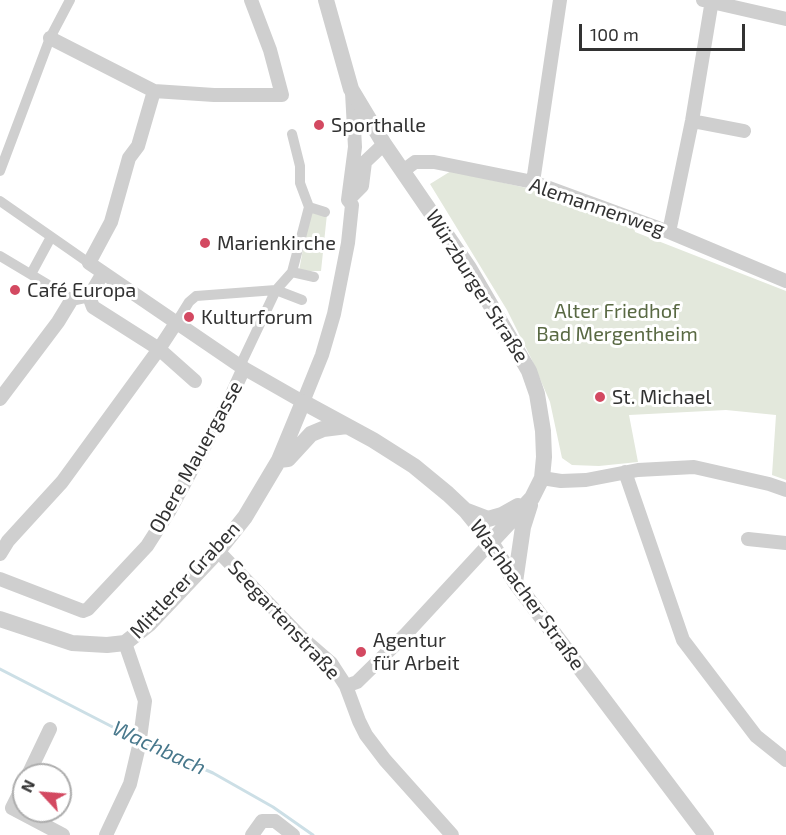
<!DOCTYPE html>
<html>
<head>
<meta charset="utf-8">
<style>
	body { margin:0 }
	#map { position:relative; width:786px; height:835px; overflow:hidden; background:#fff; font-family:"Exo 2",sans-serif }
	canvas { display:block }
	.north { position:absolute; left:12px; top:763px; width:60px; height:60px; box-sizing:border-box; background:#fff; border:2px solid #adadad; border-radius:50%; rotate:296deg; font-size:16px; font-weight:700; line-height:24px; text-align:center; color:#323232 }
	.north::after { content:''; display:block; margin:auto; width:21px; height:27px; background:#d34961; clip-path:polygon(50% 0,100% 100%,50% 72%,0 100%) }
	.scale { position:absolute; left:579px; top:24px; width:166px; height:27px; box-sizing:border-box; border:3px solid #323232; border-top:0; padding-left:8px; font-size:18px; line-height:21px; white-space:nowrap; color:#323232; -webkit-text-stroke:4px #fff; paint-order:stroke }
</style>
</head>
<body>
<div id="map">
<canvas width="786" height="835"></canvas>
<div class="north">N</div>
<div class="scale">100 m</div>
</div>
<script>
const context = document.querySelector('canvas').getContext('2d');
context.lineJoin = 'round';
function paint(path, color) { context.fillStyle = color; context.fill(path, 'evenodd'); }
const toPath = rows => new Path2D(rows.map(r => 'M' + r).join(''));
function stroke(path, color, width, dash) { context.strokeStyle = color; context.lineWidth = width; context.lineCap = dash ? 'butt' : 'round'; context.setLineDash(dash || []); context.stroke(path); }
function write(font, color, halo, rows, align = 'center') {
  context.font = font + ' "Exo 2",sans-serif'; context.lineWidth = 6; context.setLineDash([]); context.textBaseline = 'middle'; context.strokeStyle = halo; context.fillStyle = color; for (const [text, x, y, turn = 0] of rows) {
    context.save(); context.translate(x, y); context.rotate((+turn || 0) * Math.PI / 180); context.textAlign = isNaN(turn) ? turn : align; if (halo) context.strokeText(text, 0, 0); context.fillText(text, 0, 0); context.restore();
  }
}
paint(toPath([
	[451,171,549,193,634,226,635,232,786,291,786,480,772,475,776,415,726,410,629,415,638,462,599,466,572,465,562,458,550,402,531,358,507,310,430,184],
	[310,211,327,214,321,271,299,271]
]), '#e3e8dc');
stroke(toPath([
	[0,669,136,739],
	[144,743,213,773,273,807,313,835]
]), '#ccdfe6', 3);
stroke(toPath([
	[0,171,50,38,70,0],
	[0,201,89,263],
	[309,207,325,212],
	[0,256,72,299],
	[292,272,314,277],
	[31,274,51,237],
	[176,323,189,302,196,296,276,290,302,300],
	[240,366,276,290,292,272,309,207,300,183,300,166,292,134]
]), '#cfcfcf', 10);
stroke(toPath([
	[703,0,786,19],
	[50,38,154,91,214,95,282,95,270,50,251,0],
	[154,91,138,146,129,158,111,222,89,263,240,366,303,402,322,355,334,314,348,243,352,205,348,200,362,186,365,162,384,144],
	[692,121,744,131],
	[403,171,415,162,434,162,533,182,669,232,786,281],
	[533,182,560,0],
	[348,200,355,147,352,92],
	[669,232,692,121,712,0],
	[103,273,90,295,90,299,93,307,159,349,176,323],
	[0,399,58,322,72,299,90,295],
	[625,472,683,640,756,736,786,760],
	[542,478,561,481,586,480,638,470,694,467,769,484,786,490],
	[748,539,786,543],
	[218,551,301,637,331,663,346,686,359,721,366,735,385,760,452,835],
	[0,554,8,541,62,482,159,349,195,381],
	[0,579,83,611,88,609,147,546,170,510,228,403,244,368],
	[346,686,357,682,406,634,491,542],
	[28,775,50,729],
	[24,784,12,808,63,835],
	[106,835,130,784,139,746,145,701,125,643],
	[252,835,262,821,275,821,293,835]
]), '#cfcfcf', 14);
stroke(toPath([
	[326,0,351,89,384,144,469,268,529,371,537,394,543,431,544,457,542,478,532,498,491,542],
	[279,460,288,459,311,434,323,429,347,426],
	[467,511,488,519,502,515,518,506],
	[515,582,523,527,530,505],
	[0,619,72,643,107,645,125,643,149,624,218,551,245,517,279,460,303,402,373,440,414,466,448,494,466,511,491,542,515,582,706,835]
]), '#cfcfcf', 16);
for (const [x, y, r, color] of [
	[319,125,6,"#d34961"],
	[205,243,6,"#d34961"],
	[15,290,6,"#d34961"],
	[189,317,6,"#d34961"],
	[600,397,6,"#d34961"],
	[361,652,6,"#d34961"]
]) { const dot = new Path2D(); dot.arc(x, y, r, 0, 2 * Math.PI); context.fillStyle = color; context.fill(dot); stroke(dot, '#fff', 2); }
write('20px', '#323232', '#fff', [
	["Sporthalle",331,125],
	["Marienkirche",217,243],
	["Café Europa",27,290],
	["Kulturforum",201,317],
	["St. Michael",612,397],
	["Agentur",373,640],
	["für Arbeit",373,663]
], 'left');
write('20px', '#323232', '#fff', [
	["Alemannenweg",597,207,19],
	["Würzburger Straße",477,286,58],
	["Obere Mauergasse",196,457,-61],
	["Mittlerer Graben",185,580,-47],
	["Wachbacher Straße",527,595,54],
	["Seegartenstraße",284,620,47]
]);
write('20px', '#596943', '#fff', [
	["Alter Friedhof",617,311],
	["Bad Mergentheim",617,334]
]);
write('italic 21px', '#48788c', '#fff', [
	["Wachbach",159,748,25]
]);
</script>
</body>
</html>
